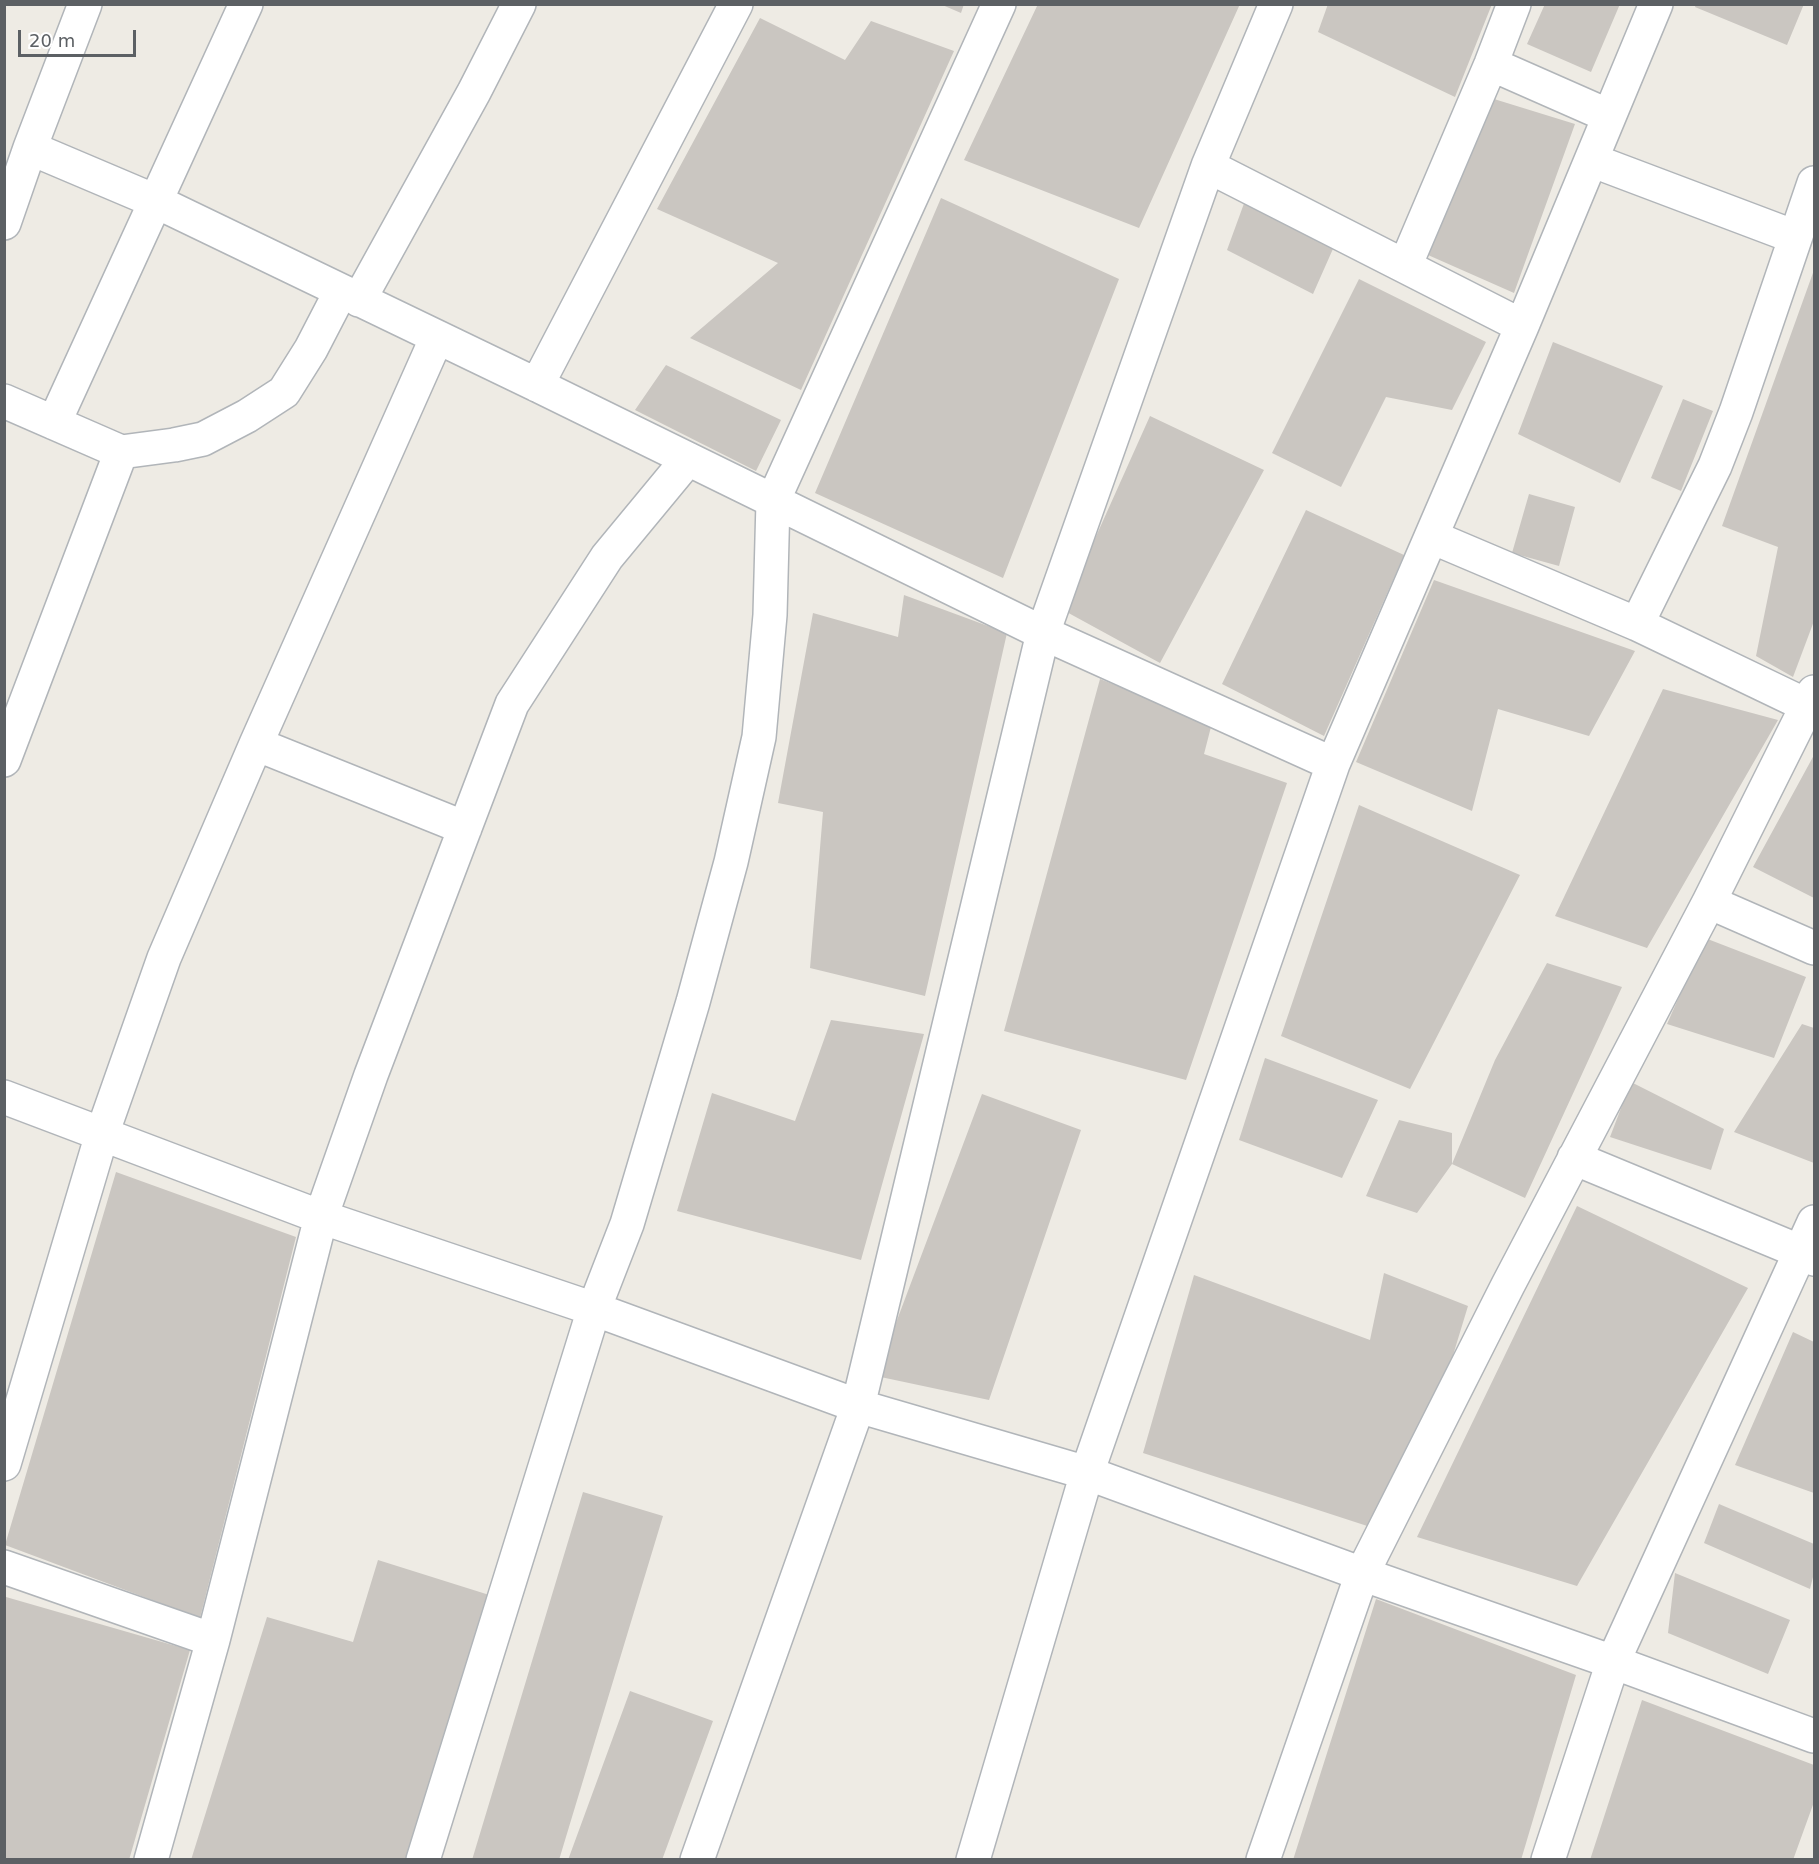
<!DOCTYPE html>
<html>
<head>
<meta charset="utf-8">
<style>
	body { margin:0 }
	#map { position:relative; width:1819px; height:1864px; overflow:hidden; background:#eeebe4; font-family:"DejaVu Sans",sans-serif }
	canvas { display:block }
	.frame { position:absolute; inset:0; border:6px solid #5c6064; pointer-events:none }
	.scale { position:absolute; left:18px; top:30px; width:118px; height:27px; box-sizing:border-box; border:3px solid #5c6064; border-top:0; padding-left:8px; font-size:18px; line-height:21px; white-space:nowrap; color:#5c6064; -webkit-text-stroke:4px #fff; paint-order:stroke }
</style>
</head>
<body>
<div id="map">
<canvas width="1819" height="1864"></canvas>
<div class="frame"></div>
<div class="scale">20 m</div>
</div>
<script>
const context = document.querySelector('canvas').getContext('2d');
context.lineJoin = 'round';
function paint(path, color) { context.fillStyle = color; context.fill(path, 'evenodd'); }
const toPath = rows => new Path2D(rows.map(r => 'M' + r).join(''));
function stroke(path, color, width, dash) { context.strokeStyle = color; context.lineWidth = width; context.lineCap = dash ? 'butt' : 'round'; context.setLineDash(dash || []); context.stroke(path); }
paint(toPath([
	[940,4,964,4,961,13],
	[1038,4,1240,4,1139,228,964,160],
	[1328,4,1492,4,1455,97,1318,32],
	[1545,4,1620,4,1591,72,1527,44],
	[1696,4,1804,4,1787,45,1695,7],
	[760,18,845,60,871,21,954,51,801,390,690,338,778,263,657,209],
	[1494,99,1575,124,1514,293,1428,255],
	[1250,187,1340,233,1313,294,1227,250],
	[941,198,1119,279,1003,578,815,493],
	[1814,270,1814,621,1793,677,1756,656,1778,547,1722,526],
	[1359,279,1486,342,1452,410,1386,397,1341,487,1272,453],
	[1553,342,1663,386,1620,483,1518,434],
	[666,365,781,420,756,471,635,410],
	[1683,399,1713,411,1681,491,1651,478],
	[1150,416,1264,470,1160,663,1063,610],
	[1529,494,1575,507,1559,566,1512,553],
	[1306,510,1404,555,1324,736,1222,684],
	[1434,580,1635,651,1589,736,1498,709,1472,811,1356,762],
	[904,595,1007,633,925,996,810,968,823,812,778,803,813,613,898,637],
	[1100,679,1212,723,1204,754,1287,783,1186,1080,1004,1031],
	[1663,689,1778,720,1647,948,1555,916],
	[1814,755,1814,898,1753,867],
	[1359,805,1520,875,1410,1089,1281,1036],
	[1705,938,1806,977,1774,1058,1667,1024],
	[1547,963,1622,987,1525,1198,1452,1164,1417,1213,1366,1196,1399,1120,1452,1133,1452,1164,1495,1060],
	[831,1020,924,1034,861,1260,677,1211,712,1093,795,1121],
	[1802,1024,1814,1028,1814,1163,1734,1132],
	[1265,1058,1378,1100,1342,1178,1239,1140],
	[1631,1082,1724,1129,1711,1170,1610,1137],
	[982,1094,1081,1130,989,1400,876,1376],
	[116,1172,296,1237,200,1618,5,1545],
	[1577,1206,1748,1288,1577,1586,1417,1537],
	[1384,1273,1468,1306,1398,1536,1143,1453,1194,1275,1370,1340],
	[1793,1332,1814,1342,1814,1493,1735,1465],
	[583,1492,663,1516,559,1860,472,1860],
	[1719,1504,1814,1544,1814,1573,1810,1589,1704,1543],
	[378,1560,502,1599,420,1860,191,1860,267,1617,353,1642],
	[1675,1573,1790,1620,1768,1674,1668,1633],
	[6,1597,190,1650,129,1860,4,1860,4,1603],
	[1376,1599,1576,1675,1521,1860,1293,1860],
	[630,1691,713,1721,662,1860,568,1860],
	[1642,1700,1814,1765,1814,1802,1793,1860,1590,1860]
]), '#cac6c1');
const street = toPath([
	[1491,64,1609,116],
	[30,148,155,201,537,385,1043,633,1333,764],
	[1591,160,1795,237],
	[1208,166,1522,326],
	[4,223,30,148,85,4],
	[1405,266,1491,64,1514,4],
	[359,300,474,92,519,4],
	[537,385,736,4],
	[4,401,121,452,174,445,203,439,247,416,284,392,311,349,341,291],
	[54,423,246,4],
	[1432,537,1637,624,1814,709],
	[1637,624,1715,466,1736,412,1814,183],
	[256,744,465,828],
	[4,760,121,452],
	[1709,902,1814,948],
	[4,1097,321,1217,594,1309,858,1406,1087,1473,1362,1574,1613,1662,1814,1736],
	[1574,1158,1801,1252,1814,1259],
	[4,1464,102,1134,164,958,256,744,437,337],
	[4,1567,213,1640],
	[151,1860,213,1640,321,1217,371,1075,512,704,607,557,688,459],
	[423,1860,594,1309,627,1224,693,1002,731,862,759,737,770,615,773,501,999,4],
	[697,1860,858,1406,1043,633,1208,166,1276,4],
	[973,1860,1087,1473,1333,764,1522,326,1656,4],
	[1263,1860,1362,1574,1508,1285,1709,902,1814,692],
	[1548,1860,1613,1662,1814,1222]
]);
stroke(street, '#b1b5b9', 36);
stroke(street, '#fff', 33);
</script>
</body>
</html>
